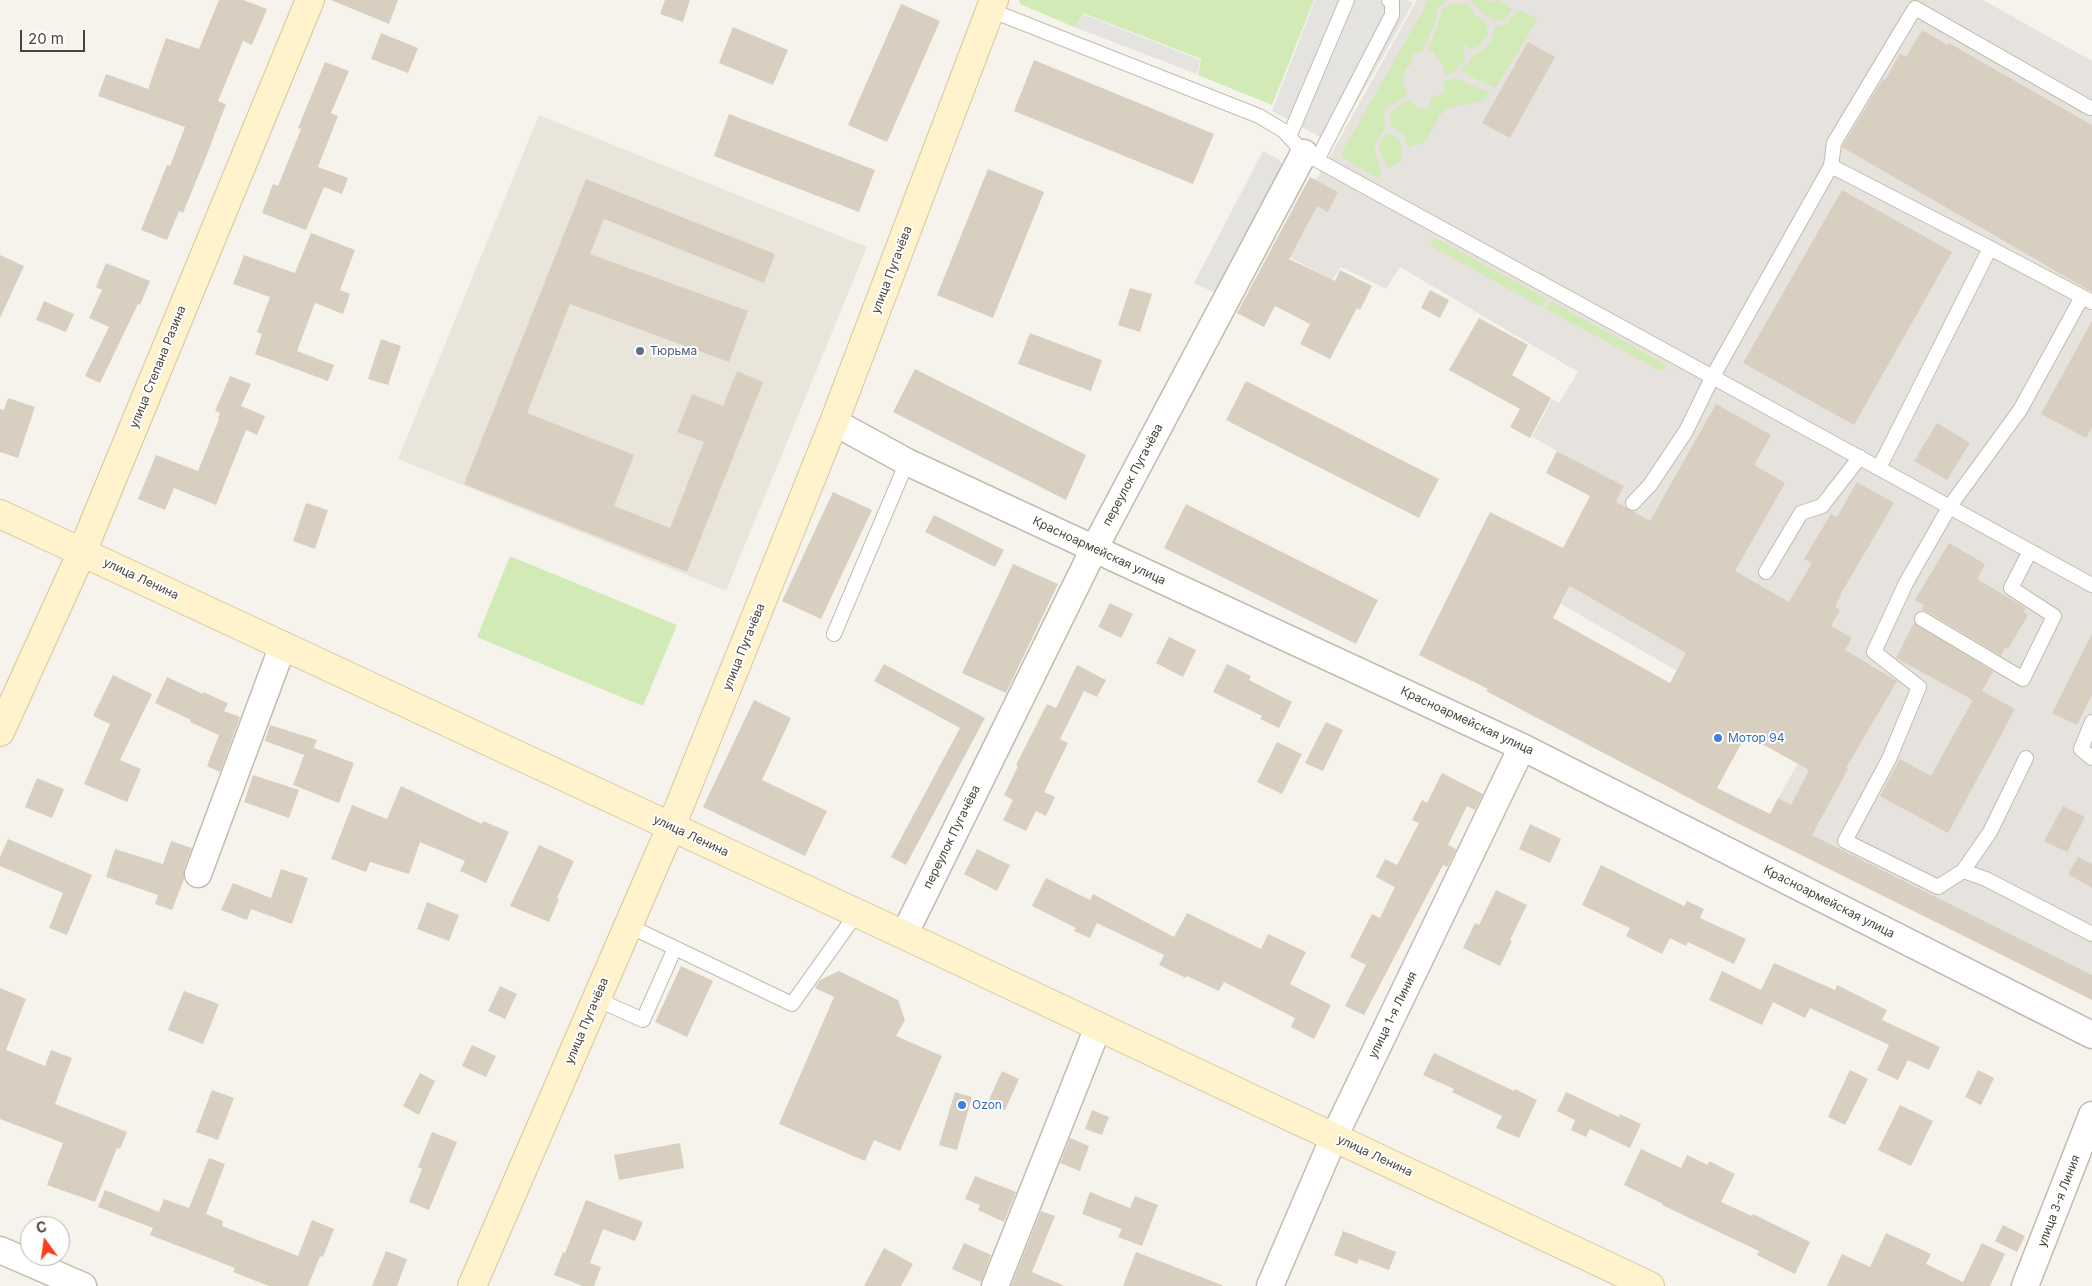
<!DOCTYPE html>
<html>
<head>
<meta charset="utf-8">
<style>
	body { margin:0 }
	#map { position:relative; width:2092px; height:1286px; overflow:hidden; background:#f6f3ec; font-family:Inter,sans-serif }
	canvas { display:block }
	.north { position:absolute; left:20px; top:1216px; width:50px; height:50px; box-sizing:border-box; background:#fff; border:1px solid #b7b4b0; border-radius:50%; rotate:346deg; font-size:14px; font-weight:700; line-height:20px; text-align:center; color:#4b4439 }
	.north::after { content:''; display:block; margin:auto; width:18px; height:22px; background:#fc3f1d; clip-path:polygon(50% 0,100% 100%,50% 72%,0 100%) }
	.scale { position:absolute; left:20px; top:30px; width:65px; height:22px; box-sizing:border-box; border:2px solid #4b4439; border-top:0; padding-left:6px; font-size:15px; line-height:18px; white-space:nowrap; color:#4b4439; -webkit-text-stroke:4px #fff; paint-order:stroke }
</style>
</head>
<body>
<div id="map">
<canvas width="2092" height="1286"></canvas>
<div class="north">С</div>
<div class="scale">20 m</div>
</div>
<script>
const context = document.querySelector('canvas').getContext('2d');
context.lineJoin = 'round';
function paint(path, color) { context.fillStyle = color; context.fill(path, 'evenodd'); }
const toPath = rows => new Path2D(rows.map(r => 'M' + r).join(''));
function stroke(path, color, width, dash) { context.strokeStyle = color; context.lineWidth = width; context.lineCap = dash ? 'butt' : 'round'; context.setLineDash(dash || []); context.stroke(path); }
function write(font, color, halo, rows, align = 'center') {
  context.font = font + ' Inter,sans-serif'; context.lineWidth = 4; context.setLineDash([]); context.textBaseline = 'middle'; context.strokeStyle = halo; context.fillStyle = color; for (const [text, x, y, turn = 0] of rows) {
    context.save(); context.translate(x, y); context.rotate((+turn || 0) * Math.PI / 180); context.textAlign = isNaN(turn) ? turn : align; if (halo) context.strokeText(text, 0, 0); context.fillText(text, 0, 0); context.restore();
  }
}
paint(toPath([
	[539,115,867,247,726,591,398,459]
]), '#eae5da');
paint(toPath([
	[1417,0,1983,0,2092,61,2092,975,1770,814,1807,746,1561,604,1624,487,1532,437,1552,399,1559,403,1578,372,1400,267,1386,289,1341,267,1332,280,1272,248,1310,177,1316,180,1326,163]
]), '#e6e2dd');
paint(toPath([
	[1019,0,1314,0,1272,105,1198,75,1201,59,1083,13,1074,27,1020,4],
	[1429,0,1446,0,1437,10,1435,23,1422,51,1413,54,1411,65,1406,68,1403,85,1407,95,1388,107,1384,113,1385,128,1374,144,1375,153,1382,173,1378,178,1340,156],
	[1471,0,1486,0,1491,2,1496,0,1512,8,1507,17,1500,21,1493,20,1479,10],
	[1466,3,1476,16,1486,22,1488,33,1479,46,1471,50,1467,45,1462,46,1465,59,1454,72,1445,75,1442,62,1436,59,1434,52,1428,50,1444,8,1454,4],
	[1519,10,1538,19,1495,88,1461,71,1474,55,1485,49,1491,41,1495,28,1507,24],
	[1455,78,1490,93,1484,100,1448,108,1439,116,1426,141,1408,148,1404,135,1391,126,1390,118,1393,110,1409,99,1418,109,1430,108,1429,99,1444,93,1444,81],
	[1388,133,1398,138,1402,147,1400,161,1388,168,1379,150,1379,143],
	[1435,238,1547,299,1542,307,1431,246],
	[1551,301,1666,365,1662,372,1546,309],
	[510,556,677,625,643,706,477,637]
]), '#d2eab5');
paint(toPath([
	[1315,0,1406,0,1413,3,1333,144,1272,111],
	[1083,14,1200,60,1197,74,1074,27],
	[1263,151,1280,160,1294,200,1239,304,1194,283]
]), '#e5e3e0');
paint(toPath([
	[219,0,243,0,267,9,252,45,243,41,218,101,226,104,206,157,183,213,179,211,167,240,141,230,167,165,170,166,185,127,98,96,106,74,148,89,166,38,199,49],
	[331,0,398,0,389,24],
	[665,0,690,0,683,22,660,14],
	[901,4,940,21,887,142,848,125],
	[733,27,788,50,773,85,719,63],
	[1922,30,1948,45,1949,43,2092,125,2092,292,1842,147,1883,79,1885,80,1900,54,1906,57],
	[381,33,418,48,408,73,371,59],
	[1528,42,1555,57,1510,138,1482,123],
	[1034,60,1214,134,1193,184,1014,111],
	[325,62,349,71,331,113,338,116,318,167,348,178,342,194,324,187,306,230,262,213,273,184,278,186,301,129,298,128],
	[729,114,875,170,859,212,714,156],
	[988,169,1044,192,993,318,937,295],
	[1310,177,1338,192,1328,212,1317,206,1289,259,1335,281,1340,270,1372,286,1360,310,1357,308,1330,359,1300,344,1310,324,1275,306,1264,327,1237,313],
	[586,179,775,254,764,283,604,219,590,254,748,311,729,362,570,304,527,413,634,455,614,506,670,528,704,442,677,432,692,394,723,406,737,371,763,382,687,572,464,484],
	[1842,190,1952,252,1854,425,1743,363],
	[311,233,355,250,340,290,350,294,343,314,315,303,297,351,334,365,328,381,255,354,262,334,257,332,270,297,233,284,244,255,295,273],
	[0,255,24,266,0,318],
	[106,263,150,281,140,305,138,304,100,383,85,376,109,327,89,318,102,290,96,287],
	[1130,288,1152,294,1140,332,1118,325],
	[1430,290,1449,300,1440,318,1421,308],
	[44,301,74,314,66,332,36,320],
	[1479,318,1528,345,1512,375,1551,398,1530,438,1510,427,1520,409,1449,370],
	[2092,321,2092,427,2086,438,2041,414],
	[1030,333,1102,360,1091,391,1018,364],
	[381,339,401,346,388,385,368,379],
	[915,369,1086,455,1066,500,893,412],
	[230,376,251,384,241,406,265,416,257,435,246,430,216,505,174,488,165,510,138,499,156,455,198,471,219,419,218,418,220,413,215,411],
	[1246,381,1439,479,1419,518,1226,420],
	[8,398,35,407,18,458,0,452,0,409,4,410],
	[1716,404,1771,435,1754,465,1785,483,1735,571,1789,602,1812,563,1804,559,1831,514,1837,517,1857,482,1894,503,1843,590,1835,607,1840,610,1831,626,1852,638,1845,650,1897,681,1846,768,1848,769,1812,835,2092,975,2092,1000,1727,818,1486,691,1488,689,1419,655,1490,512,1563,548,1590,496,1546,473,1557,451,1624,486,1616,502,1650,521],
	[1570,586,1686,653,1670,683,1553,618],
	[1746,735,1809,770,1791,805,1778,798,1770,814,1717,788],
	[1937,423,1970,443,1947,480,1914,461],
	[833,492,872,510,821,619,782,601],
	[306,503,328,510,315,549,293,541],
	[1186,504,1378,600,1356,644,1164,548],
	[934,515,1004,550,995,567,925,532],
	[1949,543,1985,564,1977,579,2026,608,2024,612,2028,615,2008,649,2005,647,2001,656,1926,611,1921,610,1924,605,1915,600],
	[1013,564,1058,584,1006,693,962,673],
	[1110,603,1133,614,1121,638,1098,627],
	[1914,623,1993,671,1982,691,2015,709,1948,833,1880,796,1900,759,1931,776,1973,700,1896,658],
	[2092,634,2092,695,2077,725,2052,713],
	[1169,637,1196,650,1183,677,1156,663],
	[884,664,985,718,906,865,891,857,960,728,874,681],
	[1227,664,1251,676,1249,680,1292,702,1279,728,1260,719,1262,716,1213,692],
	[1077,665,1106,680,1097,697,1084,691,1060,739,1068,743,1044,792,1055,797,1046,816,1036,811,1026,831,1003,820,1013,800,1004,795,1018,766,1016,765,1047,704,1056,708],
	[113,675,152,694,120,760,141,769,127,802,84,784,110,724,93,716],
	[167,677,203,694,203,692,228,703,224,711,240,717,220,772,207,766,219,735,190,722,191,720,155,703],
	[754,700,791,718,762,780,827,811,805,856,703,807],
	[1326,722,1343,730,1323,771,1305,763],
	[270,725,317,740,314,748,354,763,339,803,293,785,304,755,265,741],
	[1277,742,1302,754,1282,794,1257,782],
	[1442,773,1483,794,1475,810,1467,806,1448,845,1456,849,1455,852,1447,867,1443,865,1364,1015,1345,1006,1366,965,1350,957,1372,914,1380,918,1395,887,1376,877,1385,859,1397,865,1419,823,1412,820,1422,800,1427,803],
	[253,775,299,790,289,818,244,802],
	[37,778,64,789,52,818,25,807],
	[401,786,482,824,483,821,509,832,486,883,460,871,465,861,420,842,409,874,370,862,366,872,331,859,352,805,387,819],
	[2063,806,2085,817,2067,852,2044,841],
	[1530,824,1561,839,1550,863,1519,849],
	[8,839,92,875,67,935,49,928,63,893,0,866,0,857],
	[171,841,192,848,184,869,184,879,172,910,155,904,158,895,106,877,115,849,163,864],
	[539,845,574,861,557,898,559,899,549,922,510,906],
	[977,849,1010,865,997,891,964,874],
	[2078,857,2092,864,2092,888,2068,874],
	[1601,865,1684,906,1687,901,1704,909,1700,918,1746,939,1734,964,1688,942,1686,946,1670,938,1662,954,1626,936,1630,928,1582,905],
	[281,869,308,878,292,924,251,909,247,920,221,910,233,883,271,898],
	[1046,878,1090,900,1093,894,1174,937,1187,913,1261,949,1268,934,1306,952,1290,984,1331,1005,1314,1039,1291,1027,1295,1018,1224,982,1219,991,1187,976,1186,978,1159,965,1164,955,1097,923,1090,938,1074,931,1076,928,1032,906],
	[1496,890,1527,905,1510,940,1512,941,1500,966,1463,948,1475,923,1479,925],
	[427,902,459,915,449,941,417,929],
	[1774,963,1835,990,1837,985,1887,1010,1882,1020,1940,1047,1929,1070,1908,1060,1898,1080,1877,1070,1889,1045,1810,1008,1805,1018,1773,1002,1762,1025,1709,1000,1722,971,1761,990],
	[681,966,713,981,687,1037,655,1022],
	[839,971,898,1000,905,1020,896,1036,942,1056,900,1151,874,1140,865,1161,779,1124,834,997,815,988,820,980],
	[500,986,517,994,505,1019,488,1011],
	[0,988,26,999,6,1050,45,1066,51,1050,72,1058,55,1104,127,1132,120,1149,117,1148,95,1202,47,1185,63,1143,0,1119],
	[184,991,219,1004,203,1044,168,1030],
	[472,1045,496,1056,486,1077,462,1066],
	[1434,1053,1514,1091,1515,1089,1537,1100,1519,1138,1496,1128,1502,1116,1452,1092,1454,1089,1423,1075],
	[1850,1070,1868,1079,1845,1125,1828,1117],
	[1978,1070,1994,1078,1981,1105,1965,1097],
	[1002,1071,1019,1079,1005,1110,988,1102],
	[420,1073,435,1081,419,1115,403,1106],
	[212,1090,234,1098,218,1140,196,1132],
	[955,1092,972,1097,957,1150,939,1145],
	[1566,1092,1619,1117,1620,1114,1641,1124,1630,1148,1590,1129,1586,1137,1571,1130,1575,1120,1557,1111],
	[1900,1105,1933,1121,1911,1166,1878,1150],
	[1092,1110,1109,1117,1102,1135,1085,1129],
	[432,1132,457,1142,429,1210,409,1202,422,1169,418,1167],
	[1070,1138,1089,1146,1080,1171,1060,1163],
	[680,1143,684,1168,619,1180,614,1155],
	[1641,1149,1681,1168,1687,1155,1708,1165,1709,1161,1735,1174,1721,1202,1752,1216,1753,1214,1810,1242,1795,1274,1757,1255,1759,1251,1662,1205,1663,1204,1624,1185],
	[209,1158,225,1164,206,1214,223,1221,222,1226,298,1256,312,1220,334,1229,323,1257,320,1256,308,1286,269,1286,233,1272,235,1268,150,1235,153,1228,98,1207,105,1190,159,1212,164,1199,189,1208],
	[975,1176,1016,1192,1004,1222,978,1210,980,1205,965,1199],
	[1090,1192,1130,1208,1135,1196,1158,1205,1142,1246,1118,1237,1122,1229,1082,1214],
	[586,1200,643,1222,635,1241,603,1229,590,1263,601,1267,594,1286,583,1286,554,1275,563,1252,565,1253],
	[1041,1211,1055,1216,1032,1272,1065,1286,1011,1286],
	[2003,1225,2025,1236,2017,1252,1995,1241],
	[1343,1231,1396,1252,1389,1270,1359,1259,1357,1264,1334,1255],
	[1886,1233,1931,1254,1926,1264,1963,1282,1982,1243,2005,1254,1990,1286,1827,1286,1842,1254,1870,1267],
	[964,1243,991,1255,981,1282,952,1269],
	[884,1248,913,1264,901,1286,864,1286],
	[386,1251,407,1259,397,1286,372,1286],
	[1136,1252,1222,1285,1222,1286,1123,1286]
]), '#d8cfc1');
const lane = toPath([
	[990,10,1259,116,1284,131,1304,153,2092,585],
	[1289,137,1347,0],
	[1317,160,1392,15,1392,3,1389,0],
	[1831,166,1834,143,1915,8,2090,108],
	[1990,248,2092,302],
	[1633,503,1650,485,1686,431,1713,376,1831,166,1990,248,1879,468],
	[1766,572,1801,513,1822,506,1860,457],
	[1922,619,2023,679,2054,616,2011,588,2030,551],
	[834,634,907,462],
	[2092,722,2081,749,2092,758],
	[2026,758,1990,832,1963,871,1938,887,1845,841,1889,759,1919,687,1874,652,1906,583,1950,506,2020,410,2082,297],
	[1963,871,1986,879,2092,934],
	[675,948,792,1004,857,913],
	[596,999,643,1020,675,948,629,926]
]);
const street = toPath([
	[834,422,907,462,1522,747,2092,1035],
	[198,874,283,645],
	[904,935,1094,549,1304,153],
	[0,1250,83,1286],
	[995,1286,1098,1027],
	[1270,1286,1334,1137,1522,747],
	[2025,1286,2092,1115]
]);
const secondary = toPath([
	[0,514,904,935,1650,1286],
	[0,732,82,552,310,0],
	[472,1286,671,827,834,422,994,0]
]);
stroke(lane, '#c2bbae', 16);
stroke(street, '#c2bbae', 29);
stroke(secondary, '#d6c79b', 30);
stroke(lane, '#fff', 14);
stroke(street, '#fff', 26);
stroke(secondary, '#fff3cd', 28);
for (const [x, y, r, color] of [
	[640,351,5,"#5c6f8a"],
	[1718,738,5,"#3f7fe0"],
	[962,1105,5,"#3f7fe0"]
]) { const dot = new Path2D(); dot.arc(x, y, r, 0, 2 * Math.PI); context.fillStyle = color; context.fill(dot); stroke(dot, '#fff', 2); }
write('12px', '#4b4439', '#fff', [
	["улица Пугачёва",892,270,-69],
	["улица Степана Разина",158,367,-68],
	["переулок Пугачёва",1133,475,-62],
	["Красноармейская улица",1099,551,25],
	["улица Ленина",141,579,25],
	["улица Пугачёва",744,647,-68],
	["Красноармейская улица",1467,721,25],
	["улица Ленина",691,836,25],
	["переулок Пугачёва",952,837,-64],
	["Красноармейская улица",1829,902,27],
	["улица 1-я Линия",1393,1015,-64],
	["улица Пугачёва",587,1021,-67],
	["улица Ленина",1375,1156,25],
	["улица 3-я Линия",2059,1201,-69]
]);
write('12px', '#4e5e75', '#fff', [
	["Тюрьма",650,351]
], 'left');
write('12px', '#366cbe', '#fff', [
	["Мотор 94",1728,738],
	["Ozon",972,1105]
], 'left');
</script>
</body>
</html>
